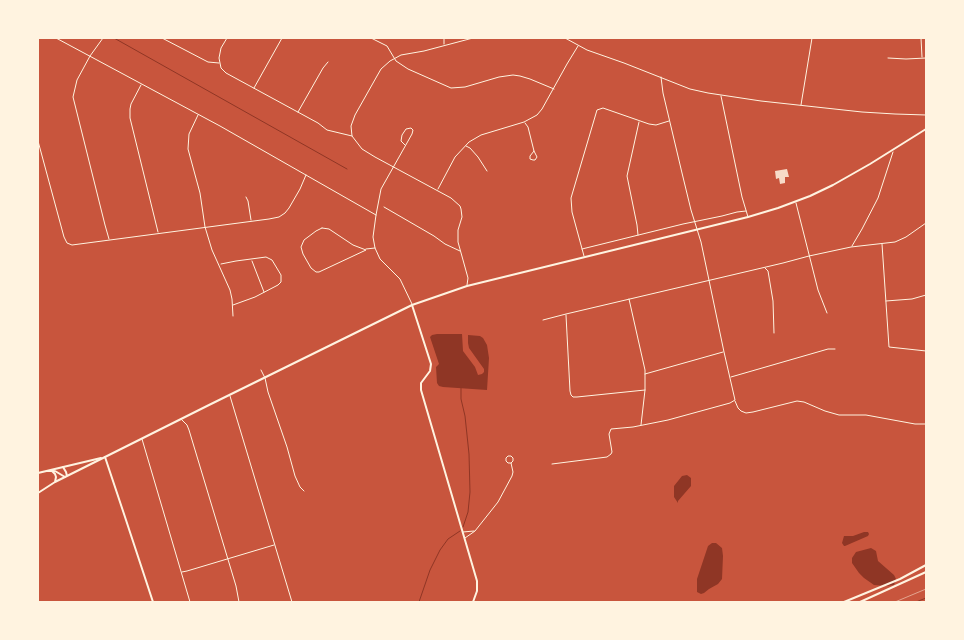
<!DOCTYPE html>
<html>
<head>
<meta charset="utf-8">
<style>
	body { margin:0 }
	#map { position:relative; width:964px; height:640px; overflow:hidden; background:#c8553d; font-family:"Varela Round",sans-serif }
	canvas { display:block }
	.frame { position:absolute; inset:0; border:39px solid #fff3e0; pointer-events:none }
</style>
</head>
<body>
<div id="map">
<canvas width="964" height="640"></canvas>
<div class="frame"></div>
</div>
<script>
const context = document.querySelector('canvas').getContext('2d');
context.lineJoin = 'round';
function paint(path, color) { context.fillStyle = color; context.fill(path, 'evenodd'); }
const toPath = rows => new Path2D(rows.map(r => 'M' + r).join(''));
function stroke(path, color, width, dash) { context.strokeStyle = color; context.lineWidth = width; context.lineCap = dash ? 'butt' : 'round'; context.setLineDash(dash || []); context.stroke(path); }
paint(toPath([
	[437,334,462,334,463,351,475,367,478,375,482,374,484,372,484,369,469,348,468,343,468,335,480,336,483,338,487,345,489,358,487,390,443,387,439,386,437,383,436,367,439,364,430,337,432,335],
	[687,475,691,478,691,486,678,501,678,503,674,497,674,486,682,476],
	[864,532,868,532,869,534,868,536,845,546,844,546,842,543,844,536,853,536],
	[712,543,716,543,722,548,723,556,722,579,718,584,709,589,704,593,701,594,697,592,697,579,708,546],
	[871,548,876,551,878,561,894,575,896,579,894,585,886,586,874,585,864,578,859,573,852,563,852,558,856,552]
]), '#8f3625');
stroke(toPath([
	[114,38,347,169],
	[461,388,461,399,465,416,469,454,470,492,468,512,463,527],
	[419,602,430,570,440,550,448,539,460,531],
	[916,602,926,598]
]), '#8f3625', 1);
paint(toPath([
	[787,169,789,177,785,177,785,183,780,184,779,178,776,179,775,171]
]), '#f7dbc8');
stroke(toPath([
	[895,602,926,589]
]), '#fff3e0', 0.5);
stroke(toPath([
	[56,38,220,126,376,215],
	[103,38,90,56,77,80,73,97,105,225,109,239],
	[162,38,208,62,219,63],
	[227,38,221,48,219,58,221,68,226,73,318,123,327,130,352,136],
	[371,38,387,46,396,61,408,69,451,88,465,87,499,77,513,75,520,76,530,79,554,89],
	[444,38,444,44],
	[565,38,587,50,624,63,690,89,708,93,761,101,862,112,895,114,926,115],
	[921,38,922,57],
	[888,58,906,59,926,58],
	[141,85,131,104,130,109,130,118,158,232],
	[254,88,282,38],
	[721,96,742,197,748,217],
	[801,105,812,38],
	[298,112,323,68,328,62],
	[198,115,189,134,188,149,200,193,205,227,212,250,230,290,232,299,233,316],
	[525,123,528,127,534,151,530,156,530,159,533,160,535,160,537,157,534,151],
	[38,141,64,237,67,243,72,245,269,219,279,217,285,213,289,208,300,189,306,175],
	[405,145,401,141,402,135,406,129,411,128,413,130,412,134,381,189,376,215,373,237,375,248,380,259,400,279,412,304],
	[466,146,470,148,478,157,487,171],
	[438,189,455,157,469,142,481,135,524,122,537,115,542,109,567,64,578,46],
	[246,197,248,201,251,220],
	[796,203,818,290,827,313],
	[384,207,434,236,445,244,460,251],
	[322,228,329,229,353,245,366,250,319,272,316,272,311,268,303,254,301,247,304,240,316,231,322,228],
	[638,235,637,225,627,176,639,122],
	[882,244,889,347,926,351],
	[852,246,862,229,878,198,893,152],
	[366,249,375,248],
	[582,249,683,224,722,216,737,212,746,211],
	[584,256,572,212,571,198,597,110,603,108,649,124,656,125,669,121],
	[252,261,264,292],
	[221,264,236,261,266,257,272,260,281,275,281,282,278,285,255,297,233,305],
	[765,268,768,271,773,301,774,333],
	[467,285,468,278,458,242,458,230,462,217,461,209,460,206,451,198,375,157,362,149,352,136,351,126,355,115,377,76,381,69,390,61,401,55,424,51,473,38],
	[629,299,645,370,645,390,641,425],
	[886,301,912,299,926,295],
	[566,315,570,391,571,395,573,397,577,397,645,390],
	[543,320,566,314,783,263,809,256,851,247,895,242,906,237,926,223],
	[261,370,265,378,268,392,287,447,295,476,300,487,304,491],
	[645,374,723,352],
	[731,377,828,349,835,349],
	[230,396,292,602],
	[735,401,738,408,741,411,746,413,753,412,797,401,804,402,825,411,839,415,866,415,915,424,926,424],
	[181,419,187,425,189,430,236,586,239,602],
	[142,439,190,602],
	[552,464,607,457,611,454,612,452,609,434,611,429,633,427,668,420,730,403,735,400,724,352,701,242,691,210,682,173,663,93,661,77],
	[463,532,474,531],
	[465,538,475,531,498,502,512,476,513,472,511,463,513,461,513,458,511,456,508,456,506,458,506,461,508,463,511,463],
	[182,572,187,571,274,545]
]), '#fff3e0', 1);
stroke(toPath([
	[412,305,431,364,430,371,421,383,421,390,477,581,477,591,473,602],
	[105,457,125,517,153,602],
	[47,471,55,471,65,477],
	[38,473,101,458]
]), '#fff3e0', 2);
stroke(toPath([
	[63,467,66,472,67,476],
	[52,471,55,474,56,477,55,482],
	[38,493,55,482,209,405,412,305,467,286,748,217,778,208,810,196,833,185,870,164,926,129],
	[844,602,900,579,926,565],
	[860,602,926,572]
]), '#fff3e0', 2);
</script>
</body>
</html>
